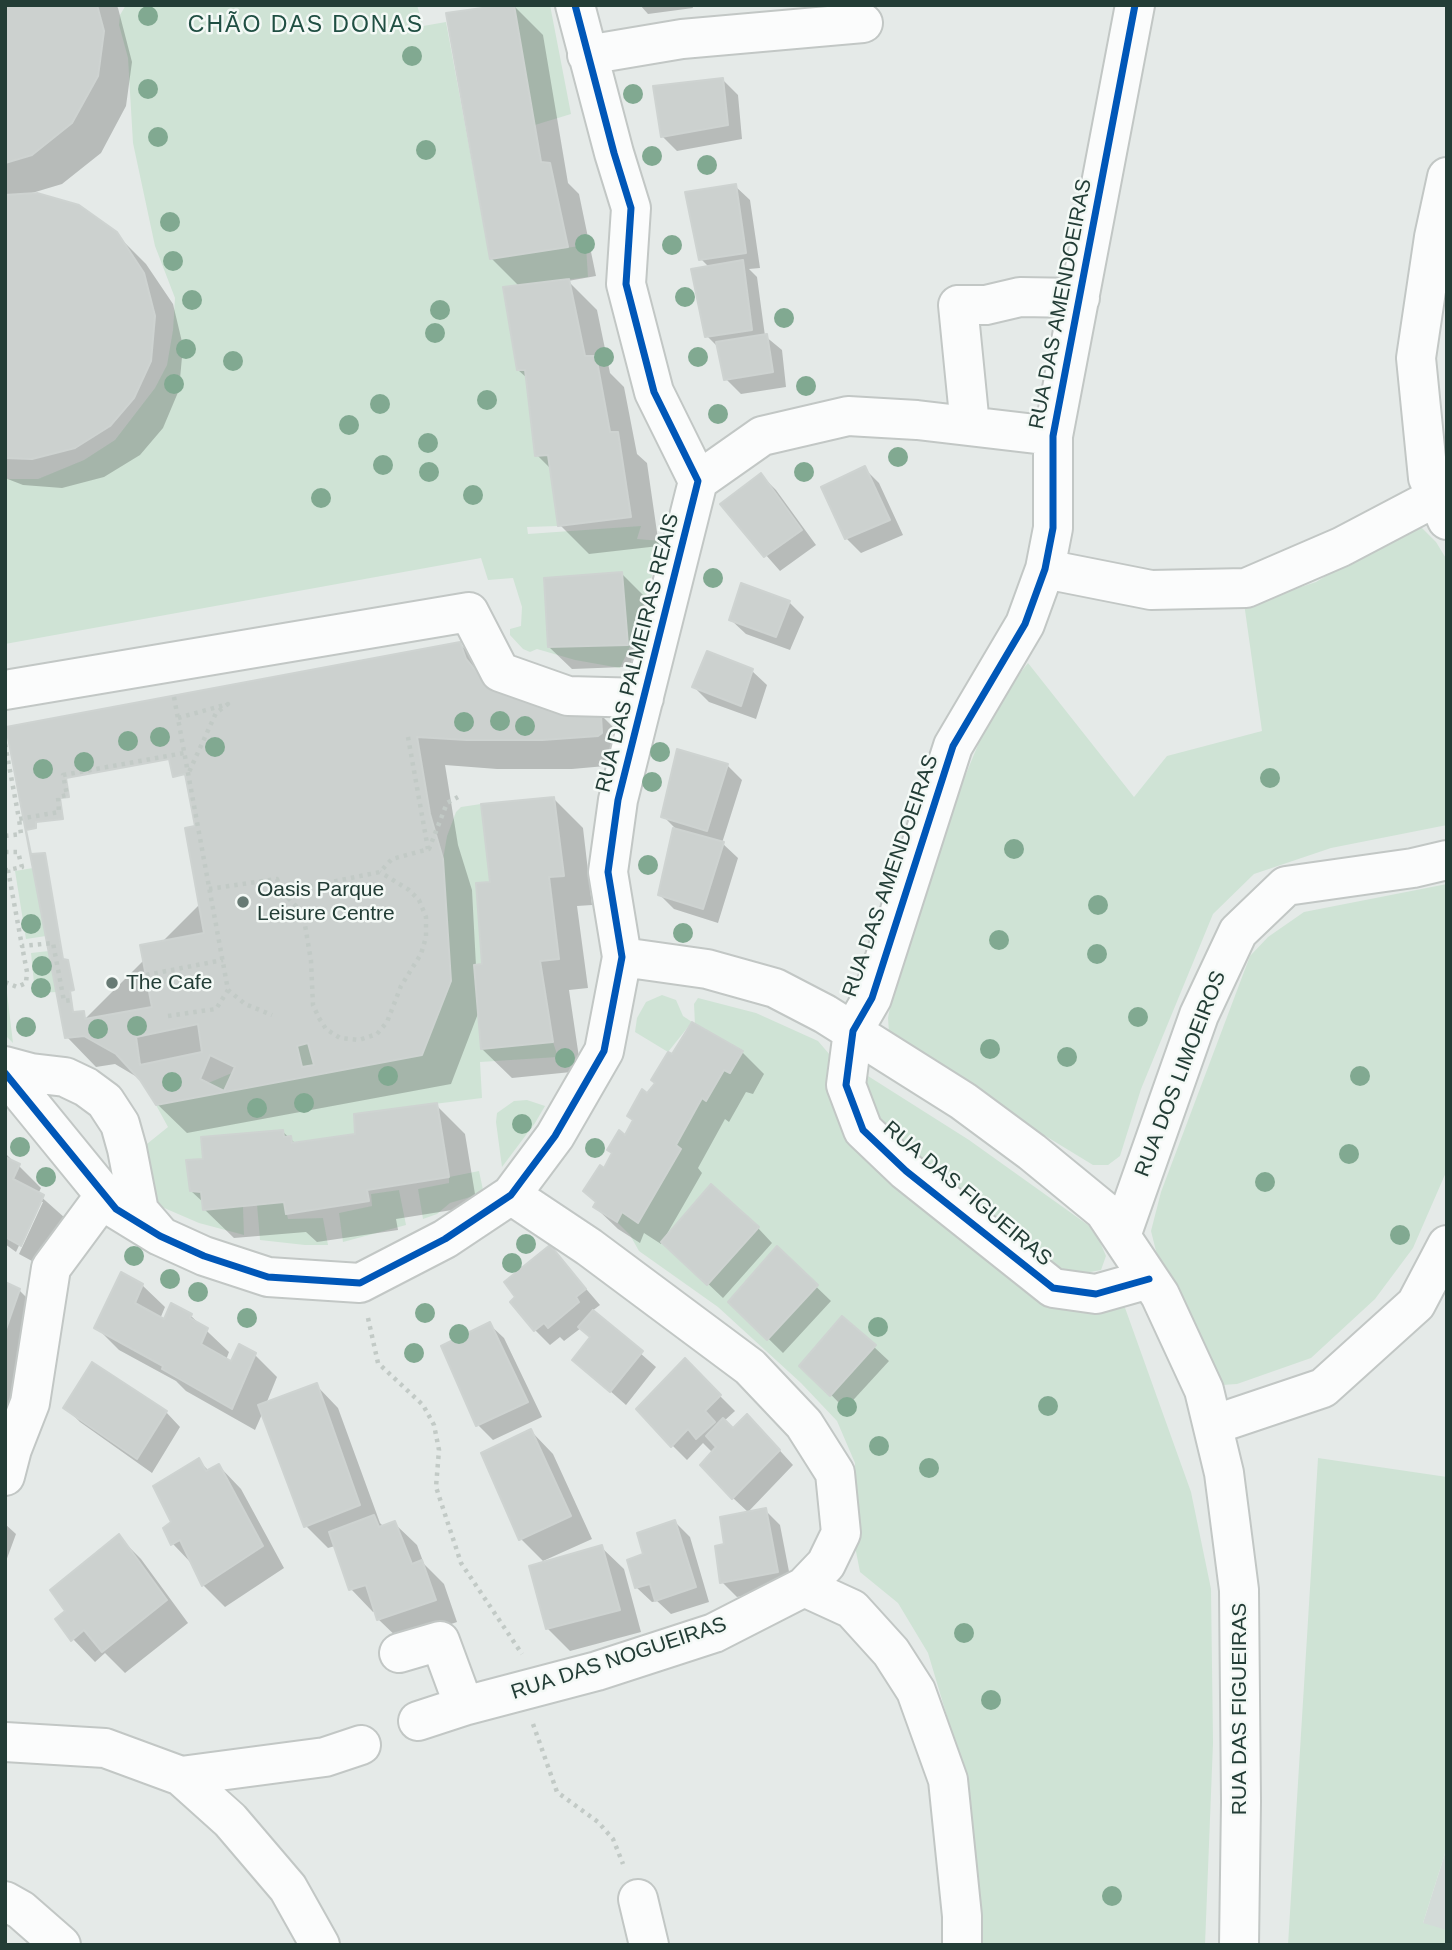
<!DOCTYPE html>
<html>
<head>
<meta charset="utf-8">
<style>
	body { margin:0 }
	#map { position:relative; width:1452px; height:1950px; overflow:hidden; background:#e5eae8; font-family:Helvetica,sans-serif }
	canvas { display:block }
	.frame { position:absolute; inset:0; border:7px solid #233d36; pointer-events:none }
</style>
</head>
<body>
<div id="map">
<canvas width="1452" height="1950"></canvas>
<div class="frame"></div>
</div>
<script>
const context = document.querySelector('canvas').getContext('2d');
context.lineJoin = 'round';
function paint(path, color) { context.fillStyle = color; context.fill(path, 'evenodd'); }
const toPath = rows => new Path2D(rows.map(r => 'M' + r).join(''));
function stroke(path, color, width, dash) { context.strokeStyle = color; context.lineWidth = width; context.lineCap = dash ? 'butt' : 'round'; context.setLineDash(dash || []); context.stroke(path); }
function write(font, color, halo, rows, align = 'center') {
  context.font = font + ' Helvetica,sans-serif'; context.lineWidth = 5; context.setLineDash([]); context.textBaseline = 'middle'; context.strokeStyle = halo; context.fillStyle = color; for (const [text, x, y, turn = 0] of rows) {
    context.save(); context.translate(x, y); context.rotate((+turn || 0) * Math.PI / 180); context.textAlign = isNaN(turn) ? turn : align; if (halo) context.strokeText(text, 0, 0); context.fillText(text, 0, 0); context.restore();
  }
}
paint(toPath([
	[1447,1847,1447,1945,1417,1945,1423,1923]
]), '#d3dbd8');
paint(toPath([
	[126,5,417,5,423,26,446,22,490,259,586,245,588,277,503,288,517,370,525,370,535,456,548,455,558,526,527,527,528,534,641,526,637,539,662,541,634,638,620,668,575,660,537,649,530,652,523,649,510,635,510,629,521,626,522,607,513,578,488,580,481,558,5,644,5,479,38,479,84,460,115,440,155,388,167,365,173,330,175,298,155,246,133,143,128,58,119,25,120,15],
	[514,5,550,5,571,114,535,125],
	[1421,527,1436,542,1447,560,1447,825,1331,848,1254,874,1213,914,1141,1089,1120,1156,1108,1165,1093,1165,1011,1115,889,1032,888,1018,892,997,954,803,987,723,1006,691,1028,663,1134,797,1167,756,1262,731,1244,603,1267,598,1316,582,1393,535],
	[481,804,490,882,476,883,482,964,474,965,481,1049,553,1042,558,1057,480,1062,482,1098,354,1114,355,1134,292,1143,291,1137,284,1137,282,1130,202,1137,203,1159,186,1160,190,1191,201,1192,243,1206,244,1235,199,1223,148,1201,142,1148,168,1127,156,1105,450,981,443,859,447,836,456,812,461,807],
	[33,868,46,936,26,939,15,871],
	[1447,884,1447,1170,1413,1248,1375,1299,1311,1358,1237,1384,1222,1385,1156,1251,1151,1231,1161,1192,1250,956,1268,937,1304,912],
	[49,951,57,992,35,993,31,953],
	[5,990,7,993,13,1043,5,1035],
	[662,995,676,1000,683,1016,692,1022,668,1052,635,1032,637,1018,646,1002],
	[698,998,756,1013,818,1041,830,1055,832,1081,888,1175,1124,1305,1191,1492,1211,1589,1213,1743,1205,1945,980,1945,969,1790,928,1653,898,1603,860,1572,853,1536,855,1463,837,1421,801,1383,718,1307,639,1251,630,1235,617,1222,622,1212,638,1223,681,1150,676,1145,702,1098,706,1100,724,1070,730,1072,743,1051,695,1025,694,1004],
	[868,1076,969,1140,1088,1225,1100,1242,1106,1256,1101,1270,1080,1274,1053,1268,877,1125,862,1081],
	[527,1100,545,1106,535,1123,502,1167,496,1122,497,1113,514,1101],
	[479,1171,483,1190,477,1195,450,1203,437,1214,423,1219,418,1189,449,1183,449,1177],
	[399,1190,406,1225,343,1242,339,1213,372,1206,371,1194],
	[284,1202,288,1219,323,1218,328,1245,305,1245,260,1240,257,1205],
	[1318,1458,1447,1477,1447,1847,1423,1923,1447,1930,1447,1945,1288,1945]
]), '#cfe3d5');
paint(toPath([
	[5,5,116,5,118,8,132,62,126,106,101,153,62,184,32,193,78,206,116,234,146,264,173,304,183,346,179,390,163,428,140,455,104,477,62,488,23,485,5,478],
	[640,5,692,5,693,8,648,14],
	[514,6,543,35,568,183,579,194,596,276,568,281,597,310,610,373,624,387,637,454,647,463,659,546,589,554,560,525,552,470,537,455,527,378,518,370,520,287,491,258],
	[723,80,738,95,742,139,677,151,662,136],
	[735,186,750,200,760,268,749,269,757,277,765,336,782,350,786,387,741,394,726,379,719,348,707,336,710,268,701,259],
	[864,468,879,483,903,535,861,553,846,538],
	[761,475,776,490,816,545,780,571,722,505],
	[622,574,644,596,650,666,572,669,549,647],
	[789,602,804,617,790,650,746,634,731,620],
	[460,644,489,673,495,691,510,699,596,710,625,739,628,764,572,769,497,769,445,765,458,845,472,890,476,966,484,966,492,883,553,798,583,828,592,905,577,906,588,988,569,990,581,1071,512,1078,482,1049,479,1011,451,1084,187,1133,157,1104,142,1080,115,1064,96,1067,67,1037],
	[752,671,767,685,756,719,709,702,694,687],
	[727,765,742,780,722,843,738,858,718,923,674,909,659,894,675,828,663,816],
	[742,1052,764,1074,753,1094,746,1092,729,1122,725,1119,698,1168,702,1173,664,1239,758,1228,772,1243,723,1298,663,1241,661,1244,644,1233,640,1243,618,1229,595,1207,605,1170,613,1155,609,1150,625,1138,647,1095],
	[436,1105,465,1134,477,1206,396,1219,398,1230,317,1242,306,1232,234,1238,204,1209,204,1203,191,1191,205,1160,282,1131,296,1144,357,1136],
	[5,1153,12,1160,11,1162,19,1166,41,1188,38,1194,65,1218,43,1267,19,1254,43,1202,39,1202,16,1252,5,1244],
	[550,1247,600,1305,592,1311,656,1367,626,1405,575,1360,591,1338,581,1328,564,1341,560,1337,550,1345,535,1330],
	[777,1249,831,1301,783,1353,731,1302],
	[5,1284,19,1290,42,1313,5,1416],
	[142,1285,165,1307,160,1319,164,1321,190,1315,229,1352,226,1360,232,1363,255,1355,277,1377,266,1404,316,1385,338,1408,380,1523,384,1527,394,1523,417,1545,424,1564,444,1584,457,1622,401,1641,378,1619,376,1611,373,1612,351,1589,335,1546,328,1548,306,1526,263,1412,255,1430,186,1391,176,1381,119,1350,96,1327],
	[489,1324,504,1338,542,1417,493,1440,478,1425,443,1347],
	[874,1347,889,1361,845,1409,802,1365],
	[685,1361,735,1411,724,1421,733,1430,762,1431,793,1465,748,1512,733,1498,713,1453,703,1443,687,1460,672,1445],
	[65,1407,166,1412,180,1427,152,1473,80,1422],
	[531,1431,553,1454,592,1539,543,1561,521,1539],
	[199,1461,209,1471,219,1466,241,1489,284,1568,225,1607,203,1585,194,1566,173,1544,165,1528,173,1523],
	[765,1510,780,1525,792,1587,737,1597,722,1582,726,1545],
	[675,1522,690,1537,709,1602,671,1614,657,1601,652,1602,637,1588,629,1561,645,1555],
	[5,1524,16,1534,5,1564],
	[118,1536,141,1559,188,1623,125,1673,105,1653,95,1662,73,1639,67,1611],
	[601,1547,624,1569,641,1632,570,1651,547,1628]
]), '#0003');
const building = toPath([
	[5,5,97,5,104,31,98,76,72,123,32,155,5,163,5,5],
	[504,5,514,5,541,162,550,163,568,247,490,259,446,13,504,5],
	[723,78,728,125,661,137,653,86,723,78],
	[736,184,746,253,699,260,685,192,736,184],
	[37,193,79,205,117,232,144,273,155,316,151,361,134,398,110,426,75,448,32,459,5,458,5,195,37,193],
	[743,260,752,330,705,337,691,269,743,260],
	[569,279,585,356,596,356,610,432,618,432,631,517,558,526,548,455,535,456,525,370,517,370,503,287,569,279],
	[767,334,773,372,724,380,716,342,767,334],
	[865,466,890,520,845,539,821,487,865,466],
	[761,473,802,530,764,557,720,504,761,473],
	[622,572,628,645,548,647,544,578,622,572],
	[741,583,790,601,776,637,729,620,741,583],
	[460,642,466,659,489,687,510,697,596,708,601,716,602,733,598,736,542,740,467,740,417,737,430,814,443,859,451,981,422,1055,156,1105,140,1080,116,1054,84,1036,65,1038,6,727,460,642],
	[707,651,753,669,741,706,692,687,707,651],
	[677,749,728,764,707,831,661,817,677,749],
	[169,759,173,777,185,774,195,826,185,828,204,933,140,945,152,1007,85,1019,84,1011,73,1012,70,991,74,990,68,960,63,959,45,853,31,854,26,830,36,828,36,822,63,819,60,798,69,797,66,778,169,759],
	[554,797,564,876,549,877,559,959,540,961,553,1042,481,1049,474,965,482,964,476,883,490,882,481,804,554,797],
	[673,828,724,842,703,909,658,895,673,828],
	[692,1022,743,1051,730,1073,724,1070,706,1101,702,1098,676,1145,681,1149,638,1223,622,1212,617,1222,593,1207,596,1202,583,1191,600,1165,604,1168,612,1153,607,1150,619,1130,625,1135,633,1120,627,1116,642,1089,647,1093,655,1083,651,1080,668,1052,672,1054,692,1022],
	[198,1024,202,1052,140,1065,136,1037,198,1024],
	[308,1043,314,1065,302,1067,297,1046,308,1043],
	[210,1055,235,1067,224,1091,200,1079,210,1055],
	[437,1103,449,1177,367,1190,369,1201,286,1214,284,1202,203,1210,201,1192,190,1191,186,1160,203,1159,201,1137,283,1130,284,1137,291,1136,292,1143,355,1134,354,1114,437,1103],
	[5,1157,20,1164,13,1179,44,1195,21,1246,5,1237,5,1157],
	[711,1184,759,1227,707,1285,661,1242,711,1184],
	[550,1245,586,1289,576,1297,579,1302,548,1328,544,1323,534,1331,510,1302,515,1297,504,1282,550,1245],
	[777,1246,818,1285,767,1340,728,1302,777,1246],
	[121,1272,143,1284,135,1303,164,1319,171,1303,192,1314,190,1318,208,1328,201,1344,231,1361,239,1344,256,1353,232,1409,162,1369,163,1366,94,1328,121,1272],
	[5,1282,20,1289,5,1332,5,1282],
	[593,1310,643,1351,610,1392,572,1360,590,1337,578,1327,593,1310],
	[842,1316,876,1345,830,1396,799,1366,842,1316],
	[490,1322,528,1402,476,1426,441,1346,490,1322],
	[685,1358,721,1395,705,1411,715,1422,696,1439,688,1429,671,1447,636,1409,685,1358],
	[92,1362,167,1411,137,1459,63,1408,92,1362],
	[317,1383,360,1505,304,1527,258,1405,317,1383],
	[747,1414,780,1450,732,1499,700,1465,716,1447,706,1436,723,1418,733,1428,747,1414],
	[531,1429,571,1516,519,1540,481,1453,531,1429],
	[199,1458,206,1471,219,1464,263,1546,202,1586,180,1540,171,1545,163,1528,171,1522,153,1486,199,1458],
	[766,1508,778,1572,720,1583,715,1546,724,1544,720,1517,766,1508],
	[374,1515,379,1527,395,1521,412,1564,422,1560,436,1600,377,1620,366,1585,349,1590,329,1532,374,1515],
	[675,1520,696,1587,655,1601,650,1584,635,1588,627,1560,643,1554,637,1533,675,1520],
	[119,1534,167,1600,102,1652,84,1630,71,1641,55,1619,65,1611,50,1590,119,1534],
	[602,1545,620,1610,546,1629,529,1566,602,1545]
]);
paint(building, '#ccd1cf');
stroke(building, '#ced3d1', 2);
const street = toPath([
	[1135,5,1053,436,1053,528,1045,569,1025,624,953,746,872,998,853,1031,846,1085,863,1130,906,1171,1053,1288,1096,1294,1149,1279],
	[587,55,682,39,863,23],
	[1447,177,1434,237,1416,358,1428,478,1447,520],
	[970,426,958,305,986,305,1020,297,1080,298],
	[698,481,762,436,848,416,917,420,1053,436],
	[1045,569,1151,590,1246,588,1341,547,1436,497],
	[5,690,469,612,500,672,568,696,644,698],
	[622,957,707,969,775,988,825,1014,963,1101,1032,1152,1104,1211,1160,1295,1204,1390,1224,1473,1239,1590,1241,1802,1239,1945],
	[5,1066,31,1073,65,1077,86,1087,105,1101,120,1124,127,1149,139,1211,158,1233],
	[5,1073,116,1209,160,1236,204,1256,268,1277,360,1283,445,1239,511,1195,555,1136,604,1051,622,957,608,872,618,800,698,481,654,392,626,284,631,208,614,153,575,5],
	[1121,1236,1199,1015,1238,932,1286,886,1413,868,1447,860],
	[1213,1425,1323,1388,1416,1304,1447,1245],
	[5,1476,12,1449,30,1403,51,1268,105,1195],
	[804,1587,852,1609,891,1652,916,1691,948,1780,962,1916,962,1945],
	[399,1653,440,1641,464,1706],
	[418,1721,464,1706,597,1671,714,1633,804,1587,826,1564,841,1533,835,1473,804,1424,750,1367,589,1247,511,1195],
	[5,1742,105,1748,181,1776],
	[638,1899,649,1945],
	[5,1901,21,1910,61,1945],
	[320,1945,288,1888,230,1820,181,1776,325,1757,361,1745]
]);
stroke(street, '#c2c7c5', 42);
stroke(toPath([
	[174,697,228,990,245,1004,272,1015],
	[178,718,228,704,216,713,189,772],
	[408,737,428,849],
	[5,744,19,819,59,812,58,797,67,795,63,775,184,753],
	[5,836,21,834,19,819],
	[5,852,18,852,22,867,8,870,22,946,53,943,64,1001,71,1000],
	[209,889,277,879,282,892,380,872,392,859,429,849,447,803,458,797],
	[282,892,296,906,304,919,311,961,313,1005,319,1018,326,1029,340,1038,359,1040,377,1034,387,1022,401,986,421,954,426,937,426,917,419,900,409,890,380,872],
	[146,975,223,960],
	[5,982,17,987,26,983,27,972,22,946],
	[168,1016,216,1009,228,990],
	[368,1318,378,1363,423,1405,434,1425,439,1450,436,1487,461,1563,522,1654],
	[533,1724,557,1792,598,1822,613,1839,623,1864]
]), '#c2cac6', 4.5, [3.5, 5]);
stroke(street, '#fbfcfc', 38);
stroke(toPath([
	[1135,5,1053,436,1053,528,1045,569,1025,624,953,746,872,998,853,1031,846,1085,863,1130,906,1171,1053,1288,1096,1294,1149,1279],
	[5,1073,116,1209,160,1236,204,1256,268,1277,360,1283,445,1239,511,1195,555,1136,604,1051,622,957,608,872,618,800,698,481,654,392,626,284,631,208,614,153,575,5]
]), '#0057b8', 7);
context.fillStyle = '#81a991';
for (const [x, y] of [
	[148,16],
	[412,56],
	[148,89],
	[633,94],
	[158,137],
	[426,150],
	[652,156],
	[707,165],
	[170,222],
	[585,244],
	[672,245],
	[173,261],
	[685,297],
	[192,300],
	[440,310],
	[784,318],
	[435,333],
	[186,349],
	[604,357],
	[698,357],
	[233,361],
	[174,384],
	[806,386],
	[487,400],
	[380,404],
	[718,414],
	[349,425],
	[428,443],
	[898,457],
	[383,465],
	[429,472],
	[804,472],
	[473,495],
	[321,498],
	[713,578],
	[500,721],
	[464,722],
	[525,726],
	[160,737],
	[128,741],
	[215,747],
	[660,752],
	[84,762],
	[43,769],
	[1270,778],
	[652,782],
	[1014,849],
	[648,865],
	[1098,905],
	[31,924],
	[683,933],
	[999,940],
	[1097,954],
	[42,966],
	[41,988],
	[1138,1017],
	[137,1026],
	[26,1027],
	[98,1029],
	[990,1049],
	[1067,1057],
	[565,1058],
	[388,1076],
	[1360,1076],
	[172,1082],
	[304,1103],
	[257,1108],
	[522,1124],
	[20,1147],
	[595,1148],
	[1349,1154],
	[46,1177],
	[1265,1182],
	[1400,1235],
	[526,1244],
	[134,1256],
	[512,1263],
	[170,1279],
	[198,1292],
	[425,1313],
	[247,1318],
	[878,1327],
	[459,1334],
	[414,1353],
	[1048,1406],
	[847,1407],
	[879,1446],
	[929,1468],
	[964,1633],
	[991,1700],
	[1112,1896]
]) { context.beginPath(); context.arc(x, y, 10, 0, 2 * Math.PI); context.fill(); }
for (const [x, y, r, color] of [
	[243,902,7,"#677a74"],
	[112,983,7,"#677a74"]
]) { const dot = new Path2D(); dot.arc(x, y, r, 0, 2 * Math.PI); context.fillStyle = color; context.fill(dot); stroke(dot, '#f4f9f6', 2.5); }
write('21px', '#233d36', '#f4f9f6', [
	["RUA DAS AMENDOEIRAS",1061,304,-79],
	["RUA DAS PALMEIRAS REAIS",638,653,-76],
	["RUA DAS AMENDOEIRAS",891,876,-71],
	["RUA DOS LIMOEIROS",1181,1074,-69],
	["RUA DAS FIGUEIRAS",967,1194,40],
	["RUA DAS NOGUEIRAS",619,1659,-18],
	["RUA DAS FIGUEIRAS",1240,1709,-90]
]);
write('21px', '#233d36', '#f4f9f6', [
	["Oasis Parque",257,890],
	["Leisure Centre",257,914],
	["The Cafe",126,983]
], 'left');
context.letterSpacing = '2px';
write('23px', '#204f43', '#f4f9f6', [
	["CHÃO DAS DONAS",306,26]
]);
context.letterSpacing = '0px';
</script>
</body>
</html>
